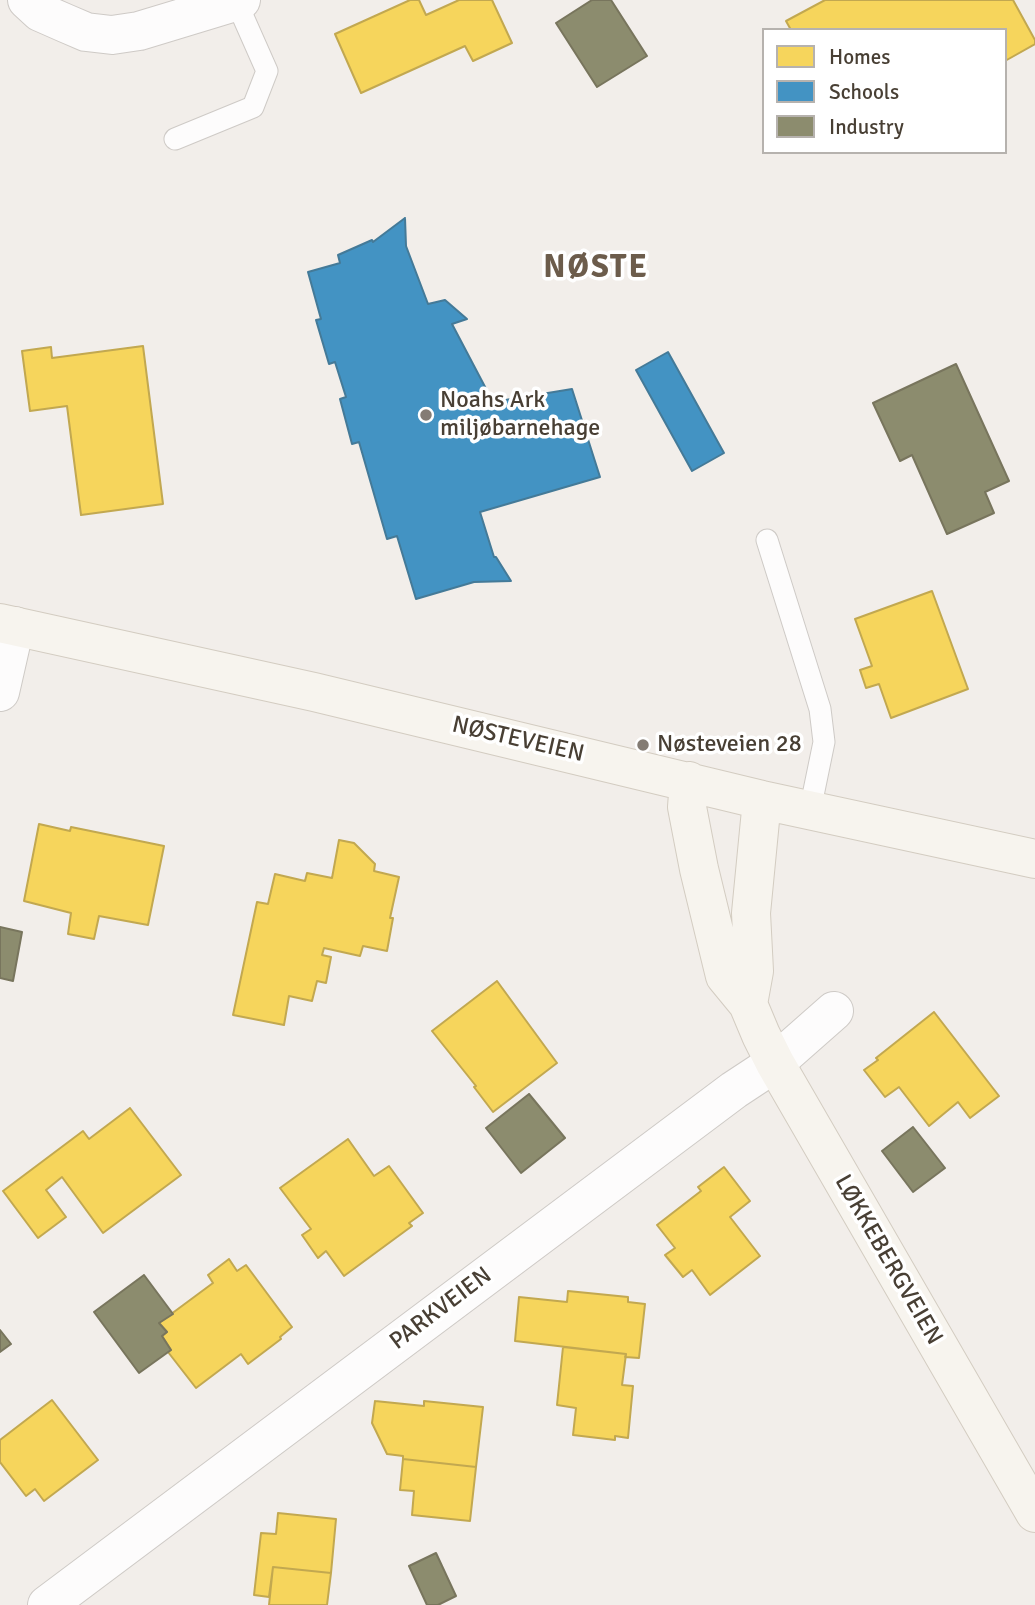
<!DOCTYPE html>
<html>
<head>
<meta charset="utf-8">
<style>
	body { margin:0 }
	#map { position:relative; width:1035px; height:1605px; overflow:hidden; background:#f2eeea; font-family:Signika,sans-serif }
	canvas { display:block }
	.legend { position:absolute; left:762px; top:28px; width:245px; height:126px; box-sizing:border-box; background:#fff; border:2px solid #b6b2ae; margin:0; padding:9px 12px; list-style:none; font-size:21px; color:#483f34 }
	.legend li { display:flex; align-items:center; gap:14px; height:35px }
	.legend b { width:35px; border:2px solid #b6b2ae }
</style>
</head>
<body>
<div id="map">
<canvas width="1035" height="1605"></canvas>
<ul class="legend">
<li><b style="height:19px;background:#f6d55c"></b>Homes</li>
<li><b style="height:19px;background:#4393c3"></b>Schools</li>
<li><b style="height:19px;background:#8c8c6e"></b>Industry</li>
</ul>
</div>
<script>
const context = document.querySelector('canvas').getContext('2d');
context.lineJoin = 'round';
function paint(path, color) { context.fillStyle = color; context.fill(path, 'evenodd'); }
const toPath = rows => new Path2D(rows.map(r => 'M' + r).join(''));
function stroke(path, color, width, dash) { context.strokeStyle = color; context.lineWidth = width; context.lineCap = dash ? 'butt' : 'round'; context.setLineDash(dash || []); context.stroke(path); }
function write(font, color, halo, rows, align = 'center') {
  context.font = font + ' Signika,sans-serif'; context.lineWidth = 7; context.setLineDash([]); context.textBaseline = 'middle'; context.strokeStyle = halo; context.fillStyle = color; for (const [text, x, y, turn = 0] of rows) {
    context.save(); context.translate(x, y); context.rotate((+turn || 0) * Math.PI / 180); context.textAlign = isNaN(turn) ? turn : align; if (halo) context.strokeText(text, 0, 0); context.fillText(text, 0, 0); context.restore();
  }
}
const homes = toPath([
	[410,0,419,0,426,15,459,0,492,0,512,43,473,61,465,46,361,93,335,34,410,0],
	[825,0,1013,0,1035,40,1035,44,1005,61,1005,30,791,30,786,21,825,0],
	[143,346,163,504,81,515,67,406,30,411,22,351,51,347,52,358,143,346],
	[932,591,968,689,891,718,879,684,866,688,860,670,872,666,855,619,932,591],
	[39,824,70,831,71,827,164,846,148,925,99,916,94,939,68,934,71,913,24,901,39,824],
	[339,840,354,843,375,864,374,871,399,877,390,918,393,918,387,951,363,946,360,956,324,948,322,955,331,957,326,983,317,981,312,1001,289,996,284,1025,233,1015,257,902,268,904,275,874,305,881,307,873,332,878,339,840],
	[497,981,557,1063,493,1112,474,1087,476,1086,432,1031,497,981],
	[934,1012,999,1096,970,1118,958,1102,929,1126,899,1087,885,1097,864,1070,878,1060,876,1058,934,1012],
	[130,1108,181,1175,103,1233,62,1177,46,1190,66,1217,38,1238,3,1191,83,1131,89,1139,130,1108],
	[348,1139,374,1176,389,1166,423,1213,409,1223,412,1226,344,1276,326,1251,318,1258,302,1235,311,1229,280,1188,348,1139],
	[724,1167,750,1201,730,1217,760,1256,710,1295,692,1270,683,1277,665,1255,675,1248,657,1225,701,1191,698,1187,724,1167],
	[229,1259,237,1271,246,1265,292,1327,280,1337,281,1339,248,1364,241,1354,196,1388,168,1352,171,1350,162,1336,167,1332,159,1323,213,1283,208,1275,229,1259],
	[568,1291,628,1297,628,1302,645,1304,639,1358,625,1357,626,1354,515,1341,519,1297,567,1302,568,1291],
	[563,1347,626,1354,622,1385,633,1386,628,1438,615,1436,615,1440,573,1435,576,1408,557,1405,563,1347],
	[52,1400,98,1460,44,1501,35,1489,26,1496,0,1462,0,1440,52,1400],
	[375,1401,424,1406,424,1401,483,1407,476,1467,403,1459,403,1456,387,1454,372,1423,375,1401],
	[403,1459,476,1467,470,1521,412,1515,414,1491,400,1490,403,1459],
	[278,1513,336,1519,331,1573,273,1567,269,1597,254,1595,261,1533,276,1534,278,1513],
	[273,1567,331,1573,327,1605,269,1605,273,1567]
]);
paint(homes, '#f6d55c');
stroke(homes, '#c2a850', 2);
const schools = toPath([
	[405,218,406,246,428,304,445,300,467,319,452,324,493,402,572,389,600,477,480,512,494,557,496,557,511,581,474,582,416,599,397,536,387,539,359,442,352,444,340,399,346,397,335,362,329,364,316,320,321,319,308,272,340,263,338,255,372,240,373,242,405,218],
	[668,352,724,453,692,471,636,370,668,352]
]);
paint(schools, '#4393c3');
stroke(schools, '#447a98', 2);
const industry = toPath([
	[592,0,611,0,647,56,597,87,556,23,592,0],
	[956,364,1009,481,985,492,994,513,947,534,912,455,900,461,873,403,956,364],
	[0,927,22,932,13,981,0,978,0,927],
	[529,1094,565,1138,521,1173,486,1128,529,1094],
	[913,1127,945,1168,913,1192,882,1151,913,1127],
	[144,1275,173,1314,159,1323,167,1332,162,1336,171,1350,139,1373,94,1312,144,1275],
	[0,1330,11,1344,0,1352,0,1330],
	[436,1553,456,1596,438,1605,427,1605,409,1566,436,1553]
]);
paint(industry, '#8c8c6e');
stroke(industry, '#78755d', 2);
const lane = toPath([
	[175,139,253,107,267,71,236,1],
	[767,540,820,709,824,742,810,810]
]);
const street = toPath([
	[27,0,40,12,65,23,86,32,112,35,139,31,241,0],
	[0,692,15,626],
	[47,1605,734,1090,775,1063,834,1011]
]);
const secondary = toPath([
	[0,623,314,692,762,800,1035,859],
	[689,781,687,807,699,869,725,976,748,1004,761,1035,775,1063,1035,1513],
	[748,1004,754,971,751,913,762,800]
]);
stroke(lane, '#cecac6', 23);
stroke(street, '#cecac6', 40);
stroke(secondary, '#d3ccc1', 40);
stroke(lane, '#fdfcfc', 21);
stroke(street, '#fdfcfc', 38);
stroke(secondary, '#f7f4ee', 38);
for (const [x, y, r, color] of [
	[426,415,7,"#847c74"],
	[643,745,7,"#847c74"]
]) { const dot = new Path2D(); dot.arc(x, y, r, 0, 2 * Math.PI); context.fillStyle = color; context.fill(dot); stroke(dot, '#fff', 2.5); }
write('24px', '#483f34', '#fff', [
	["Noahs Ark",440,401],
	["miljøbarnehage",440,429],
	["Nøsteveien 28",657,745]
], 'left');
write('24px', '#483f34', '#fff', [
	["NØSTEVEIEN",518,740,13],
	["LØKKEBERGVEIEN",888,1260,60],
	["PARKVEIEN",441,1309,-37]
]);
context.letterSpacing = '2px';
write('bold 32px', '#6c5c4b', '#fff', [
	["NØSTE",596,269]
]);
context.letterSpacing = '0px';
</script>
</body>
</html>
